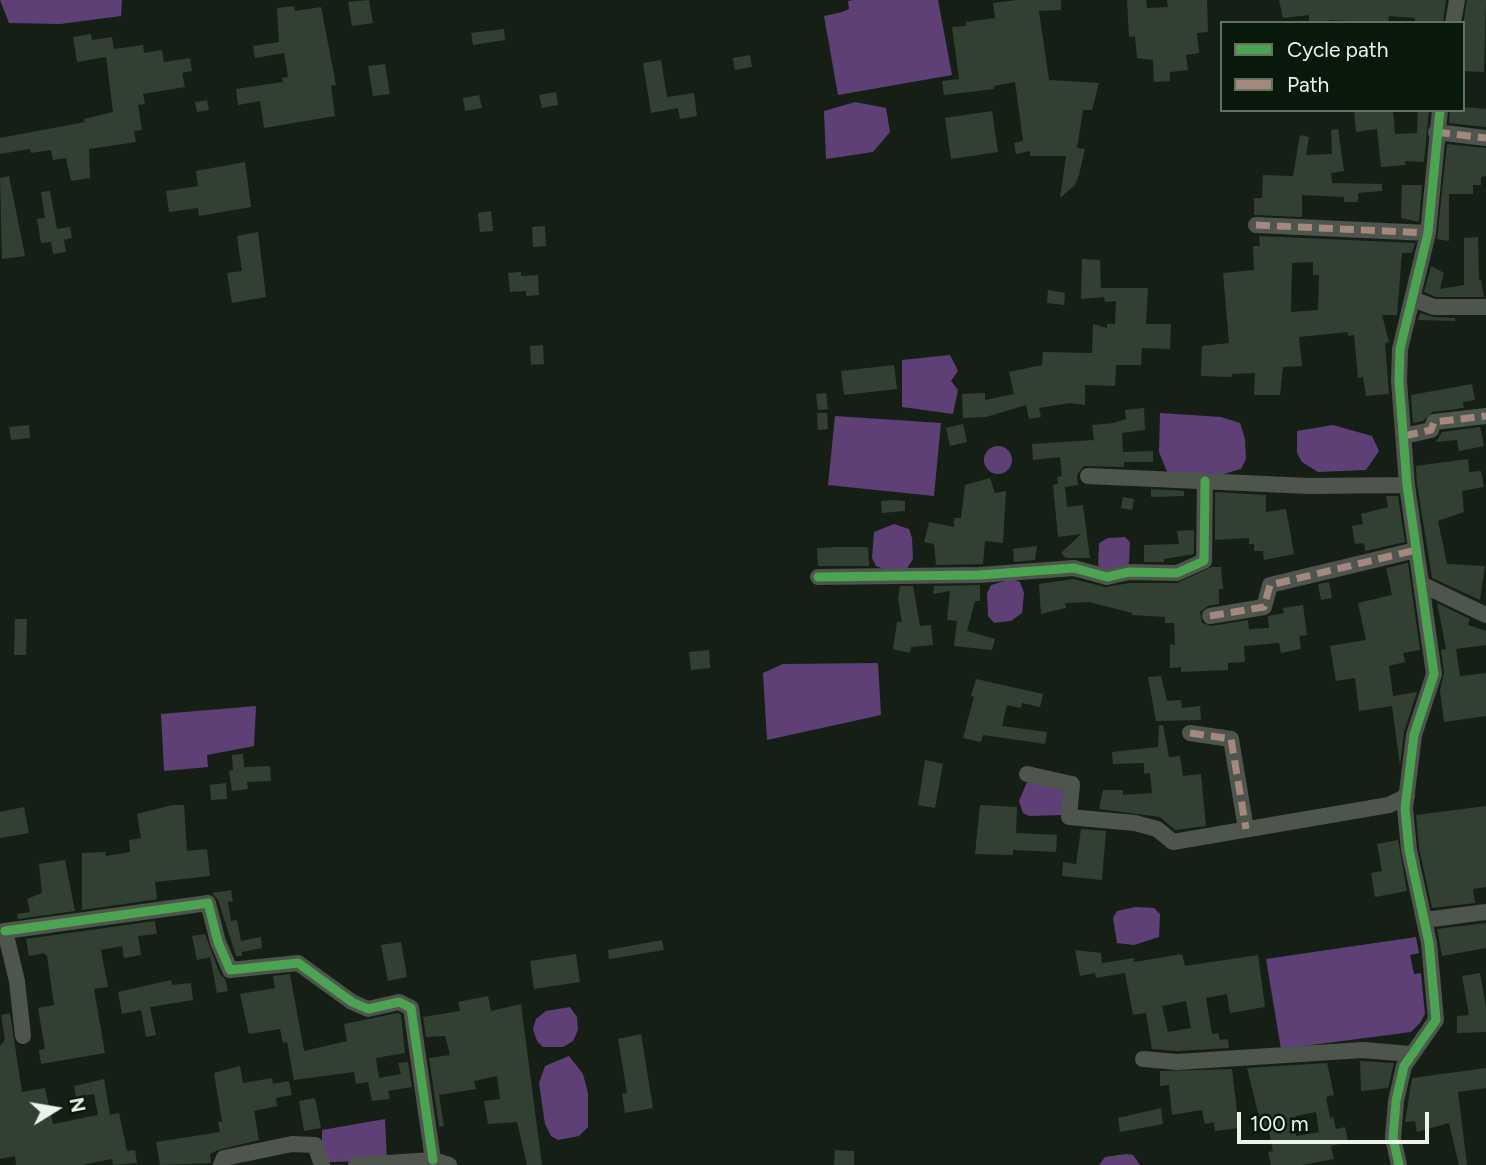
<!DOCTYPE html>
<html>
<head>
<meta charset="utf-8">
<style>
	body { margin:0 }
	#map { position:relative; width:1486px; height:1165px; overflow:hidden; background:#161f15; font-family:Figtree,sans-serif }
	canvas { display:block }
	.legend { position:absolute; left:1220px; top:21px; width:245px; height:91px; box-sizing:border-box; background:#091909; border:2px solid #637163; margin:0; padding:9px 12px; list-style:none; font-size:21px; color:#eaf5e9 }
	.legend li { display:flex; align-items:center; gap:14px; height:35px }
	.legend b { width:35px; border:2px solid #637163 }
	.north { position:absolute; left:21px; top:1074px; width:70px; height:70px; -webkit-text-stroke:5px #091909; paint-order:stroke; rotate:79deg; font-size:19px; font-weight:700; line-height:28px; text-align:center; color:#eaf5e9 }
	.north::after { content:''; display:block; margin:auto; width:24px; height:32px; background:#eaf5e9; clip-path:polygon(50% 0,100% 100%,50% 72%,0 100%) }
	.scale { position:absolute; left:1237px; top:1112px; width:192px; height:32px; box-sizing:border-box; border:4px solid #eaf5e9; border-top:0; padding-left:9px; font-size:21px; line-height:24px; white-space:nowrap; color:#eaf5e9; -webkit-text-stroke:5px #091909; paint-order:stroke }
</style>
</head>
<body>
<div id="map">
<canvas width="1486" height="1165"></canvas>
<ul class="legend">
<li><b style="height:9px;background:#4ca352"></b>Cycle path</li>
<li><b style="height:9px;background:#a5887d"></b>Path</li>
</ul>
<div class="north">N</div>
<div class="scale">100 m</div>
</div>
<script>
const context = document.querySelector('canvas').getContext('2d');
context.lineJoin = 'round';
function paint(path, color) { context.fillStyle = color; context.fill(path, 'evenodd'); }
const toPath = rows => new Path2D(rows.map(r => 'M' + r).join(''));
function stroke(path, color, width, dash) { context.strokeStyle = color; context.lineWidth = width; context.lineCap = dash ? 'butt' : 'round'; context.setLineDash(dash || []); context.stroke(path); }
paint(toPath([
	[0,0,122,0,121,16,60,24,9,23],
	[853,0,938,0,952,75,838,95,824,16,842,12,849,9,848,1],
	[855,102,886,108,890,132,873,152,826,159,824,111],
	[950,355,958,371,951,381,958,390,953,414,902,407,902,360],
	[1160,413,1221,417,1240,423,1245,439,1246,459,1241,469,1210,478,1168,474,1159,452],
	[835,416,941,423,934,496,828,485],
	[1333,425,1372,436,1379,451,1366,470,1318,472,1302,462,1297,453,1297,431],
	'984 460a14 14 0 1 1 28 0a14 14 0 1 1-28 0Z',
	[894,524,909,529,912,538,913,559,906,570,884,569,876,566,872,558,874,532],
	[1125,537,1130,542,1129,563,1125,567,1105,572,1098,565,1099,543,1108,538],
	[1012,579,1020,582,1024,593,1022,613,1011,621,994,623,988,616,987,593,991,585],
	[878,663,881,715,767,740,763,673,783,664],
	[256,706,254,746,207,755,208,767,164,771,161,714],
	[1027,782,1062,788,1065,796,1062,815,1029,816,1023,813,1019,801],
	[1135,907,1154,908,1160,914,1159,937,1134,945,1117,943,1113,918,1117,911],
	[1416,937,1419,953,1410,955,1414,974,1421,973,1425,1014,1420,1023,1411,1032,1281,1049,1266,959],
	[570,1007,577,1017,578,1030,573,1041,563,1047,543,1047,537,1041,533,1029,536,1019,546,1011],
	[569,1056,583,1074,588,1093,588,1127,579,1136,558,1140,551,1136,545,1124,539,1083,545,1066],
	[385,1119,387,1161,328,1162,322,1151,322,1130],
	[1126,1154,1133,1155,1140,1165,1099,1165,1105,1157]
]), '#5e4076');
paint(toPath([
	[369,0,373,23,352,26,348,2],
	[1017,0,1061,0,1061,10,1039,11,1049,80,1099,83,1092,110,1083,110,1077,148,1085,149,1079,175,1075,185,1060,198,1066,156,1030,156,1030,151,1016,154,1014,143,1023,141,1015,82,994,86,994,89,944,95,942,81,959,79,952,27,966,26,966,22,995,18,993,3],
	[1127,0,1146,0,1147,8,1168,7,1167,0,1207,0,1208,32,1197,33,1199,53,1186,55,1188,70,1170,72,1170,81,1154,82,1153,60,1137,58,1135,36,1129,37],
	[1279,0,1446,0,1443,23,1414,23,1415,18,1389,16,1388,23,1329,20,1329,23,1309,23,1309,15,1283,18],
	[1467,0,1486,0,1484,72,1463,71,1463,25],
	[294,6,295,11,321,7,336,85,331,86,335,116,264,128,260,101,238,105,236,89,283,82,282,78,288,77,284,53,255,58,253,46,279,42,277,8],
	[504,29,505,40,473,45,471,33],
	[91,34,92,40,112,37,114,49,143,45,144,53,162,50,164,62,190,58,192,71,182,73,185,87,143,94,145,104,138,105,142,130,134,131,136,142,89,149,90,178,71,181,66,158,53,160,51,150,31,153,30,149,0,154,0,138,85,122,84,119,113,112,106,57,77,62,73,37],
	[750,55,752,67,735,70,733,58],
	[661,60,667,97,694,93,697,116,680,119,678,108,651,113,643,63],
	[385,64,390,94,373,96,368,66],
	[556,92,558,105,542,108,539,95],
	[479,95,482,108,465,111,463,98],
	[207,100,209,110,197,112,195,102],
	[1463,107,1486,109,1486,127,1449,123,1450,110,1463,112],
	[1354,110,1393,110,1395,134,1417,133,1418,110,1429,110,1424,162,1405,161,1406,165,1381,167,1377,129,1356,132],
	[992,111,998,152,951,159,945,118],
	[1338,129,1344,171,1331,173,1332,183,1382,184,1382,191,1358,193,1358,202,1344,202,1344,197,1302,195,1302,217,1254,215,1254,198,1262,198,1263,175,1293,176,1300,135,1309,137,1306,155,1332,154,1331,130],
	[1447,144,1486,148,1486,176,1481,177,1481,185,1473,185,1473,194,1449,194,1449,241,1437,239],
	[245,162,251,207,199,216,198,208,169,212,166,191,198,186,196,171],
	[9,176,25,256,2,259,0,178],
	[1402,185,1422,185,1419,222,1401,218],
	[50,191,57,229,70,227,72,238,64,240,66,252,53,254,51,242,41,243,37,219,45,218,41,192],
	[491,211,493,231,480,232,478,213],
	[545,226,546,246,533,247,532,227],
	[258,232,266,297,232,303,227,273,242,271,237,236],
	[1259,236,1415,243,1412,253,1402,253,1397,315,1382,315,1389,342,1385,343,1389,394,1366,396,1363,377,1358,378,1354,335,1348,336,1348,332,1299,337,1302,366,1283,367,1280,395,1254,395,1255,373,1232,374,1232,377,1201,376,1202,346,1229,343,1223,273,1254,270,1253,246,1260,246],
	[1313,262,1313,275,1319,275,1318,310,1291,312,1292,263],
	[1478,237,1479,281,1481,280,1484,297,1436,297,1424,292,1431,266,1444,273,1440,289,1464,285,1464,238],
	[1082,259,1100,260,1101,288,1148,288,1146,324,1171,324,1170,349,1142,348,1141,365,1116,365,1115,386,1085,385,1085,405,1070,403,1039,408,1041,417,1029,419,1026,405,986,417,963,418,962,394,985,393,985,400,1014,394,1009,372,1042,365,1043,352,1092,353,1093,324,1107,328,1107,324,1115,324,1116,301,1105,302,1104,297,1081,299],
	[521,272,521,276,538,275,539,295,526,296,526,291,510,292,508,273],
	[1048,290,1065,293,1064,305,1047,303],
	[1420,313,1434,317,1455,318,1455,321,1418,320],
	[543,345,544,364,531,365,530,346],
	[894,365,897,389,844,395,841,371],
	[1472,384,1475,400,1463,402,1464,408,1432,412,1423,421,1413,423,1411,395],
	[826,393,828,409,818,410,816,394],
	[1144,408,1145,430,1122,433,1123,452,1153,451,1153,462,1124,462,1124,467,1084,466,1077,475,1078,485,1065,487,1067,507,1083,505,1090,558,1066,558,1061,553,1081,534,1058,537,1053,485,1058,484,1057,477,1062,476,1060,457,1033,460,1032,444,1094,440,1092,425,1114,423,1126,419,1125,410],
	[817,413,827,413,828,429,818,430],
	[963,424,967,442,950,446,946,428],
	[29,425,30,438,11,440,9,427],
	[1480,427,1484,446,1459,451,1457,440,1436,442,1442,432],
	[1468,459,1469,472,1481,471,1484,487,1462,491,1464,512,1438,521,1447,564,1485,566,1480,600,1432,578,1417,484,1416,466],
	[990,478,995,493,1006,491,1003,543,985,541,983,564,936,565,934,544,924,542,929,522,954,527,954,518,961,518,965,485],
	[1151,489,1184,491,1184,496,1151,497],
	[1215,492,1266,495,1266,512,1286,509,1294,554,1264,560,1263,551,1254,551,1254,544,1249,544,1249,538,1215,540],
	[1386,496,1398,496,1405,542,1365,551,1364,543,1355,544,1352,526,1363,524,1361,514,1388,507],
	[1123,497,1134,499,1132,510,1121,508],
	[893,500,905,501,905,511,882,513,881,501],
	[1194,530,1194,554,1164,559,1164,562,1144,562,1144,545,1179,544,1177,531],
	[1037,546,1035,560,1014,562,1013,549],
	[838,547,868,547,869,566,818,566,817,548],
	[1408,563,1420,650,1403,653,1405,662,1389,666,1393,696,1417,692,1404,732,1400,766,1392,706,1359,711,1355,678,1336,681,1330,646,1366,640,1358,603,1392,595,1386,568],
	[1212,567,1221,567,1223,589,1219,589,1219,604,1208,606,1200,612,1202,623,1212,626,1248,620,1249,629,1269,628,1268,616,1284,613,1283,608,1303,605,1307,635,1299,636,1301,649,1281,653,1279,643,1244,646,1245,662,1228,663,1228,670,1181,672,1181,667,1170,668,1170,644,1175,645,1174,623,1165,623,1165,617,1132,615,1132,613,1089,602,1065,603,1066,608,1041,614,1039,584,1073,579,1105,587,1130,583,1177,583],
	[1329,582,1332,598,1321,600,1318,584],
	[980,585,980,601,975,601,967,631,995,639,992,650,954,646,957,621,947,620,950,591,933,594,934,586],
	[900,586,913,586,920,626,931,625,933,645,911,647,910,653,893,649,897,622,902,622,898,599],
	[1437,603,1470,619,1468,625,1486,631,1486,645,1456,649,1460,676,1486,673,1486,716,1444,722,1440,690,1444,673,1441,650,1446,649],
	[15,619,27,619,26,655,14,655],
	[709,650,710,668,691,670,689,652],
	[1161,676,1167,701,1181,700,1182,708,1200,706,1201,720,1156,721,1148,677],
	[976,679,1043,694,1040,707,1022,703,1021,708,1007,705,1002,726,1047,732,1045,744,983,735,981,742,963,738,974,697,971,696],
	[1159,725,1163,725,1169,757,1180,756,1183,776,1201,774,1206,826,1175,830,1160,817,1099,809,1103,790,1123,790,1123,795,1152,793,1150,773,1144,774,1144,763,1113,764,1112,752,1158,747],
	[243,754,244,767,270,766,271,781,247,782,248,789,232,791,229,771,233,770,232,755],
	[925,760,943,764,935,808,918,805],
	[226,783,227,799,211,800,210,785],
	[172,805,184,805,187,851,207,849,210,876,155,882,157,899,152,900,82,910,82,853,105,852,106,856,130,852,129,840,141,838,137,814],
	[980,805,1017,807,1016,833,1057,835,1056,852,1013,850,1013,855,975,854],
	[1486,806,1486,887,1473,889,1475,903,1432,908,1419,848,1416,815],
	[24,807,29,833,0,838,0,812],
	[1081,829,1106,831,1102,880,1062,876,1063,862,1076,864],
	[1398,840,1407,891,1375,897,1371,873,1382,871,1377,844],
	[65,860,75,911,18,919,17,914,30,912,27,899,42,893,39,864],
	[231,890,233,901,228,902,231,921,237,920,241,941,261,937,262,948,242,952,242,956,236,956,218,900,212,893],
	[155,921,157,934,138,936,141,955,124,958,122,946,101,950,108,987,94,989,105,1053,41,1064,39,1050,45,1049,38,1008,54,1005,47,956,44,953,29,956,26,939],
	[1486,923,1486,948,1442,956,1437,929],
	[205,934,220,974,225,979,228,991,217,993,210,957,197,960,192,936],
	[662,940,664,950,609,959,608,950],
	[401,942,407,977,388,981,381,945],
	[1075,950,1101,953,1102,963,1134,958,1134,962,1182,954,1185,966,1258,955,1265,1007,1230,1013,1227,994,1206,998,1212,1034,1218,1033,1220,1040,1228,1039,1229,1048,1177,1051,1152,1049,1146,1013,1133,1015,1125,973,1096,978,1095,973,1080,976],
	[1186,1001,1191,1028,1168,1032,1162,1006],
	[576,954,580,982,534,989,530,961],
	[1480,973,1486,1007,1486,1032,1457,1033,1457,1016,1469,1015,1462,976],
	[290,974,304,1051,347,1041,344,1024,398,1013,401,1015,405,1053,376,1058,379,1078,401,1074,398,1063,408,1062,412,1087,388,1091,390,1099,372,1101,368,1082,356,1084,354,1072,294,1080,287,1042,283,1043,280,1029,249,1034,240,994,275,988,273,976],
	[171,980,172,985,191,983,193,1000,150,1007,156,1035,146,1037,141,1010,122,1014,118,992],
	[488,996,491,1011,521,1004,542,1165,527,1165,517,1122,488,1124,484,1101,500,1099,497,1076,474,1081,476,1089,439,1095,444,1126,439,1127,429,1058,450,1055,445,1036,426,1037,423,1017,460,1011,458,1002],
	[10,1013,22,1092,45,1088,53,1124,98,1115,94,1094,76,1097,74,1086,104,1079,110,1115,119,1113,127,1151,135,1150,137,1163,113,1165,112,1159,82,1165,16,1165,15,1156,0,1159,0,1046,5,1040,1,1015],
	[641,1034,653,1108,625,1113,622,1094,627,1093,618,1039],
	[1360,1061,1394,1063,1388,1088,1361,1091],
	[1327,1063,1334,1095,1326,1097,1330,1118,1333,1117,1336,1129,1345,1127,1348,1142,1331,1146,1334,1159,1302,1165,1271,1165,1268,1152,1273,1151,1269,1132,1263,1133,1247,1068],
	[1316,1112,1319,1132,1296,1136,1296,1116],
	[240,1066,243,1083,272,1078,273,1084,289,1081,292,1095,276,1098,277,1106,254,1111,259,1140,218,1150,210,1154,211,1163,160,1165,156,1142,220,1132,218,1122,222,1121,214,1073],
	[1486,1068,1486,1088,1458,1092,1467,1165,1459,1165,1449,1123,1417,1132,1415,1121,1405,1122,1412,1078],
	[1232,1069,1239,1128,1215,1131,1214,1122,1205,1124,1202,1110,1172,1115,1169,1085,1160,1086,1160,1071],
	[315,1098,321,1128,304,1131,299,1101],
	[1161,1108,1163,1124,1120,1132,1118,1118],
	[835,1150,854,1151,854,1165,834,1165]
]), '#324032');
stroke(toPath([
	[1453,23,1457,0],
	[1436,132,1486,138],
	[1256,225,1428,233],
	[1412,299,1434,307,1486,307],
	[1404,436,1431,430,1434,422,1486,416],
	[1088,476,1309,486,1407,485],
	[818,577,979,575,1074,568,1107,577,1129,572,1177,573,1204,561,1205,481],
	[1421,584,1486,615],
	[1210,616,1264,607,1270,585,1416,550],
	[1190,733,1231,739,1246,829],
	[1027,774,1072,784,1069,817,1135,823,1157,829,1173,842,1389,805,1407,796],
	[1425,920,1486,912],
	[5,931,208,903,218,942,230,970,298,963,352,1002,368,1009,399,1002,411,1008,433,1160],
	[0,932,5,931,17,981,23,1036],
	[1143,1059,1177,1062,1363,1050,1410,1054],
	[221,1165,224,1158,292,1144,315,1145,322,1165],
	[356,1165,433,1160,449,1165],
	[1399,1165,1393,1138,1396,1101,1404,1066,1436,1020,1429,943,1409,850,1405,808,1414,735,1434,674,1407,485,1399,381,1400,349,1428,233,1440,110]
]), '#4d554c', 16);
stroke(toPath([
	[1436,132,1486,138],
	[1256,225,1428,233],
	[1404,436,1431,430,1434,422,1486,416],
	[1210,616,1264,607,1270,585,1416,550],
	[1190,733,1231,739,1246,829]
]), '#a5887d', 7, [14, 7]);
stroke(toPath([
	[818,577,979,575,1074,568,1107,577,1129,572,1177,573,1204,561,1205,481],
	[5,931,208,903,218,942,230,970,298,963,352,1002,368,1009,399,1002,411,1008,433,1160],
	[1399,1165,1393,1138,1396,1101,1404,1066,1436,1020,1429,943,1409,850,1405,808,1414,735,1434,674,1407,485,1399,381,1400,349,1428,233,1440,110]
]), '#4ca352', 9);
</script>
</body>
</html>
